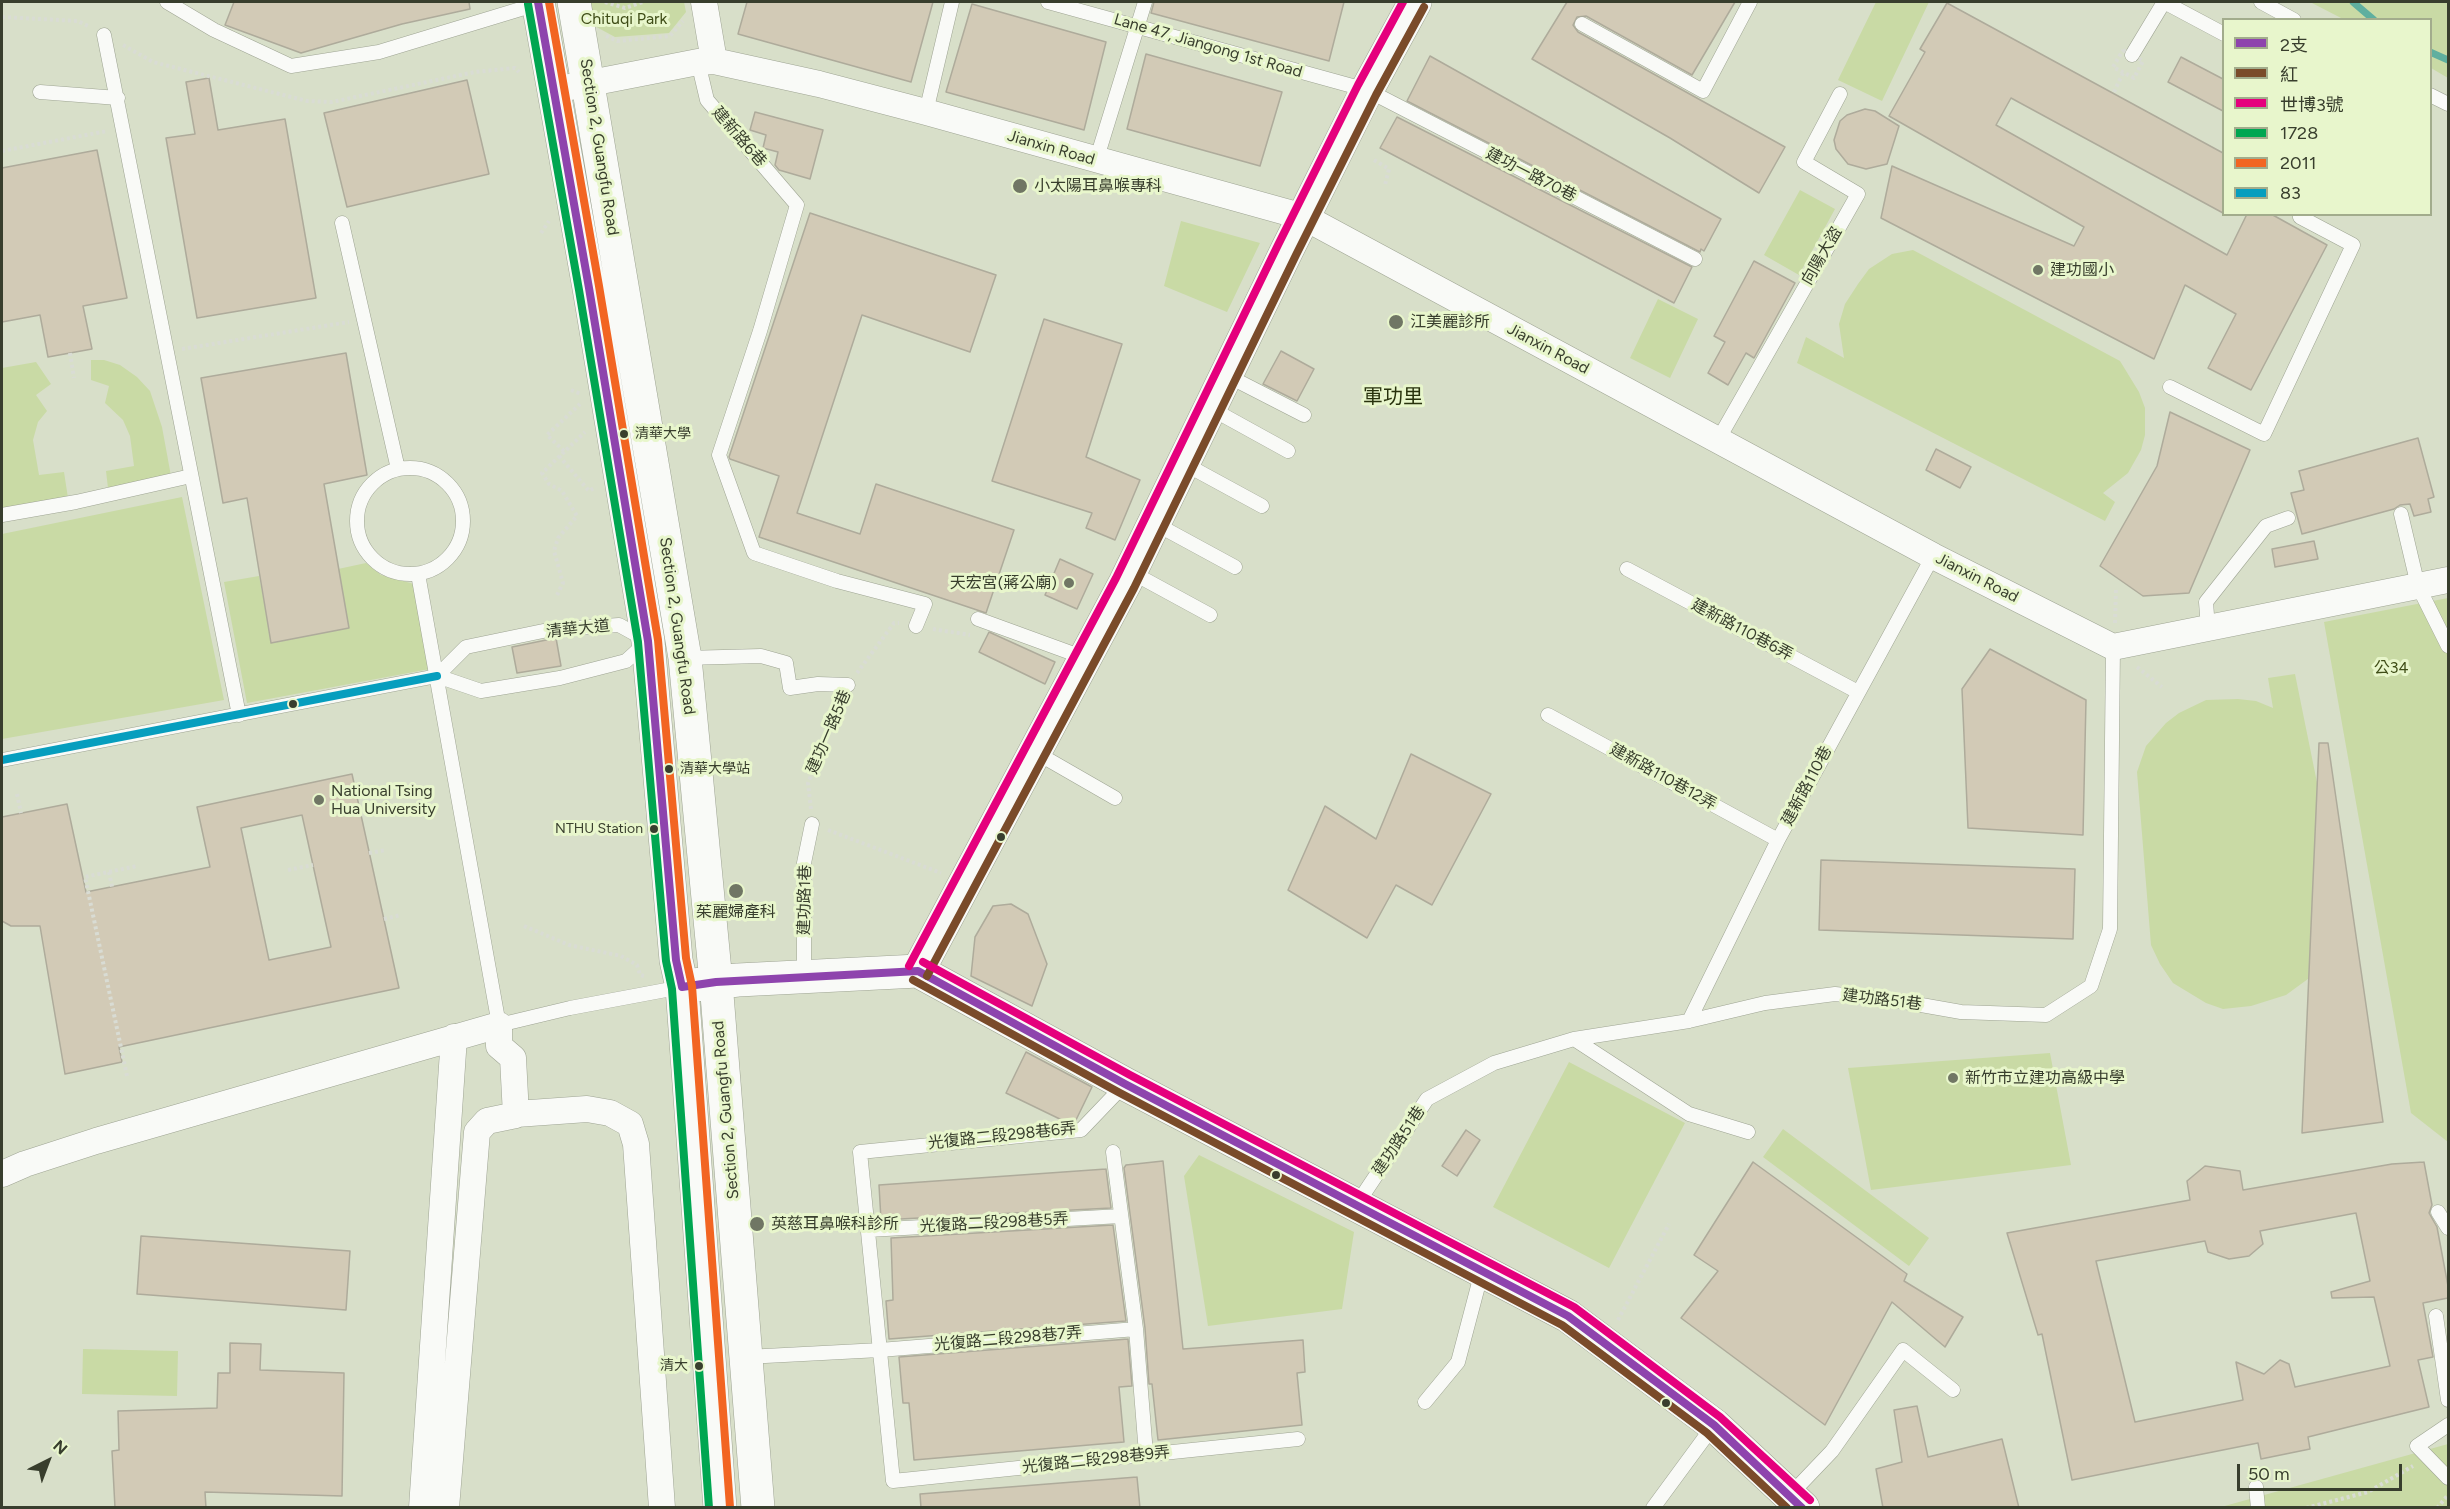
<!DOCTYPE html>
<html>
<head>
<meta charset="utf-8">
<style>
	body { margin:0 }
	#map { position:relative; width:2450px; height:1509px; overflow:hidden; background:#d8dfc9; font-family:Figtree,"Noto Sans TC",sans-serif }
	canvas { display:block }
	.frame { position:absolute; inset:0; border:3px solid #383e2d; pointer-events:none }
	.legend { position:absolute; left:2222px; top:18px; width:210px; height:198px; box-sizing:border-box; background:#e8f6cc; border:2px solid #a2ac8c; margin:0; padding:8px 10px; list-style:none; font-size:18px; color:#383e2d }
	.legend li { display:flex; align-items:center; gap:12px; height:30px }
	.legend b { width:30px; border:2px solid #a2ac8c }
	.north { position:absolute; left:18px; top:1431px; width:60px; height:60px; -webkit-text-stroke:4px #e8f6cc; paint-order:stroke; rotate:42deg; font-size:16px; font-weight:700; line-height:24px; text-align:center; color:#383e2d }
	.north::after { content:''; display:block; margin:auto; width:21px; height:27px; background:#383e2d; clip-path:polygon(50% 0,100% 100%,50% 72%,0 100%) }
	.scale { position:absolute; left:2237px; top:1464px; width:165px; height:27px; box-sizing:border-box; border:3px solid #383e2d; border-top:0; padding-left:8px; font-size:18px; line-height:21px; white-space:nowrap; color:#383e2d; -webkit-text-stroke:4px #e8f6cc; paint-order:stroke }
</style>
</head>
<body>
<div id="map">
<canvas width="2450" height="1509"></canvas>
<div class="frame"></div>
<ul class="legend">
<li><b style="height:8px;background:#8e44ad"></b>2支</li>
<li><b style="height:8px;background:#7a4b2a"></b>紅</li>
<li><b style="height:8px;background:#e5007d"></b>世博3號</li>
<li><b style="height:8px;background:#00a651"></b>1728</li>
<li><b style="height:8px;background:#f26522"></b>2011</li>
<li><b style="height:8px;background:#069ebe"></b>83</li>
</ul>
<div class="north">N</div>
<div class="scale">50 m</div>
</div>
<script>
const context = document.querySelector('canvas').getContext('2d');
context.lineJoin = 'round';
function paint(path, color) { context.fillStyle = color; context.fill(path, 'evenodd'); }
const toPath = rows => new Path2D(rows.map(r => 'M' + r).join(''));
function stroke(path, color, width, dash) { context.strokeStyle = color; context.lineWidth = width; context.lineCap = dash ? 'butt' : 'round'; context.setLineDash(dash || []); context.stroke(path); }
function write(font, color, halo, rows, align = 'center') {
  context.font = font + ' Figtree,"Noto Sans TC",sans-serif'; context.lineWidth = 6; context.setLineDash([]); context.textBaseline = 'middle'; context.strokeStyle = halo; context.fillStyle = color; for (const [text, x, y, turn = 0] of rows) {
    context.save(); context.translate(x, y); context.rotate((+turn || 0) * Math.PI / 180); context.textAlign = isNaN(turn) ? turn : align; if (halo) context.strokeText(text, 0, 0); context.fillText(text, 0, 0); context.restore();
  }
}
paint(toPath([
	[586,2,684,2,686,12,669,33,615,37,589,23],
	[1876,2,1929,2,1882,101,1838,80],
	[2310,2,2448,2,2448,78,2431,68,2430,20,2343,19],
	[1800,190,1835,209,1799,275,1764,255],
	[1181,221,1260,243,1227,312,1164,286],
	[1913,250,2120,361,2139,392,2145,408,2145,435,2141,450,2128,473,2103,493,2115,502,2105,521,1797,363,1806,337,1844,358,1839,324,1845,304,1858,284,1869,269,1892,254],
	[1658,299,1698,319,1670,378,1630,358],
	[91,360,104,360,120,365,137,377,150,391,162,427,171,476,108,488,106,471,134,466,130,436,123,420,105,403,109,386,91,380],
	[36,362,51,384,36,395,47,411,38,422,33,440,39,475,64,472,68,498,2,509,2,368],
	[182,497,224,700,2,739,2,534],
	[366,563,381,575,414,584,430,669,247,703,224,582,259,576,272,643,348,628,338,569],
	[2448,598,2448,1142,2411,1113,2324,622],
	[2295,674,2343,911,2312,976,2286,995,2251,1006,2223,1009,2206,1003,2173,983,2160,964,2151,945,2137,772,2146,746,2166,723,2179,713,2206,700,2238,699,2256,701,2273,708,2268,678],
	[2050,1053,2071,1165,1871,1190,1848,1068],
	[1569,1062,1685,1123,1609,1268,1493,1207],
	[1783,1129,1929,1238,1909,1266,1763,1157],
	[1199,1155,1354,1232,1342,1309,1208,1326,1184,1176],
	[83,1349,178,1351,177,1396,82,1394],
	[2448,1444,2448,1507,2221,1507]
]), '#c9daa5');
stroke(toPath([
	[2353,2,2374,20],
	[2430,52,2448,60]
]), '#5faf9f', 7);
const building = toPath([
	[234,2,469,2,470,9,402,24,301,53,225,25,234,2],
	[747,2,933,2,911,82,738,34,747,2],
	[1154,2,1344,2,1329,61,1151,13,1154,2],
	[1567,2,1735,2,1692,75,1586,16,1577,17,1573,25,1578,32,1785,147,1759,193,1670,138,1532,59,1567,2],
	[1947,3,2223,153,2223,213,2011,98,1996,125,2227,255,2247,214,2271,214,2327,245,2251,390,2208,368,2236,314,2185,285,2154,359,1881,218,1892,166,2074,246,2084,227,1889,116,1925,52,1920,49,1947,3],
	[972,4,1106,42,1084,130,946,92,972,4],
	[1146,54,1282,92,1260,166,1127,129,1146,54],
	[1430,56,1721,219,1704,251,1701,249,1700,252,1407,101,1430,56],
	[2181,57,2223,79,2223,111,2168,82,2181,57],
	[209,78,218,130,285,119,316,298,197,318,166,138,195,134,186,82,209,78],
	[467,80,489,174,347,207,324,113,467,80],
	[1865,109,1875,111,1899,126,1887,164,1866,169,1848,164,1836,149,1834,140,1840,121,1847,115,1865,109],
	[755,112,823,130,810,179,779,170,775,165,778,152,763,148,766,135,750,130,755,112],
	[1397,117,1692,267,1674,303,1380,148,1397,117],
	[97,150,127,298,83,306,92,349,48,357,40,315,2,322,2,168,97,150],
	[810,213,996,275,970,352,862,315,797,513,860,534,876,484,1014,530,986,613,759,537,779,476,730,459,729,457,810,213],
	[1754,261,1795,283,1754,358,1746,353,1728,385,1708,373,1725,342,1714,336,1754,261],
	[1044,319,1122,344,1086,457,1140,480,1115,540,1086,528,1092,513,992,481,1044,319],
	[1281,351,1314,369,1297,401,1263,384,1281,351],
	[346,353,367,475,324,484,349,628,271,643,247,498,223,503,201,378,346,353],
	[2170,412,2250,450,2189,593,2143,596,2100,566,2157,466,2170,412],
	[2418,438,2434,497,2428,499,2431,512,2414,516,2410,504,2400,505,2394,509,2302,534,2291,493,2304,490,2299,471,2418,438],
	[1936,449,1971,467,1960,488,1926,470,1936,449],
	[2314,541,2318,559,2275,567,2272,549,2314,541],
	[1060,559,1093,574,1077,609,1045,595,1060,559],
	[989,632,1055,662,1045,684,979,652,989,632],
	[556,638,561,666,517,673,512,647,556,638],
	[1990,649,2086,700,2083,835,1968,828,1962,689,1990,649],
	[2319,743,2328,743,2383,1122,2302,1133,2319,743],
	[1411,754,1491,794,1432,905,1396,885,1367,938,1288,890,1325,806,1376,839,1411,754],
	[352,774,399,988,119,1047,122,1062,65,1074,40,926,11,926,2,921,2,817,67,804,86,892,210,867,197,807,352,774],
	[302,815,331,947,269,960,241,828,302,815],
	[1821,860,2075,869,2073,939,1819,930,1821,860],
	[1011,904,1028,914,1047,964,1032,1006,971,976,975,937,993,906,1011,904],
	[1026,1052,1092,1087,1075,1122,1066,1122,1006,1093,1026,1052],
	[1466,1130,1480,1140,1457,1176,1442,1166,1466,1130],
	[1163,1161,1183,1349,1303,1340,1305,1372,1297,1373,1302,1425,1158,1440,1152,1384,1149,1384,1145,1328,1124,1168,1126,1165,1163,1161],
	[1753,1162,1907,1274,1904,1281,1963,1317,1945,1347,1892,1302,1825,1425,1681,1318,1718,1271,1694,1255,1753,1162],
	[2424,1162,2432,1205,2429,1213,2437,1227,2448,1286,2448,1298,2423,1303,2433,1357,2418,1360,2429,1407,2308,1437,2310,1449,2261,1459,2258,1443,2072,1480,2042,1334,2038,1335,2007,1233,2190,1200,2187,1181,2205,1166,2240,1171,2243,1190,2392,1164,2424,1162],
	[2356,1213,2370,1281,2331,1292,2332,1298,2374,1297,2390,1366,2295,1387,2289,1364,2280,1360,2264,1374,2236,1362,2243,1400,2135,1422,2096,1261,2205,1241,2208,1252,2229,1259,2249,1256,2263,1244,2260,1231,2356,1213],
	[1106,1169,1111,1208,881,1220,879,1185,1106,1169],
	[1113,1225,1126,1321,889,1339,886,1301,893,1300,891,1238,1113,1225],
	[141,1236,350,1251,346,1310,137,1294,141,1236],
	[1128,1339,1132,1386,1119,1387,1124,1442,914,1460,909,1403,903,1403,899,1357,1128,1339],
	[230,1343,261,1344,260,1370,344,1373,342,1496,205,1492,206,1508,115,1508,112,1451,119,1450,118,1411,217,1408,218,1373,230,1373,230,1343],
	[1917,1406,1928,1457,2002,1439,2019,1508,1883,1508,1876,1469,1902,1462,1894,1410,1917,1406],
	[1137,1477,1140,1508,921,1508,920,1494,1137,1477]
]);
paint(building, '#d2cab6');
stroke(building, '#aeab9b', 1.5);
const lane = toPath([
	[167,2,214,30,291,66,379,52,524,8,539,6],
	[1048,2,1367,90,1695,259],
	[2164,2,2224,34],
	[2261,2,2294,20],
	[1582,24,1703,91,1750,2],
	[104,35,239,715],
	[2132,55,2164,2],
	[698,62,707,100,797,205,760,331,719,455,754,553,837,581,925,604,916,626],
	[40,92,118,98],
	[2430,95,2448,104],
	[926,112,952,2],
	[1096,161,1145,2],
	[342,223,398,469],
	[1226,375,1304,415],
	[2170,387,2264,434,2353,245,2300,217,2302,214],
	[1210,408,1288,451],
	[1718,440,1858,194,1804,162,1840,94],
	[1183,463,1262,506],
	'357 521a53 53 0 1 1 106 0a53 53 0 1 1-106 0Z',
	[2401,514,2418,586,2448,646],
	[2,515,76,502,191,476],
	[1154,523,1235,567],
	[1627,569,1858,692],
	[1131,572,1210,615],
	[418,574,499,1025,570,1008,682,987],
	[978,619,1085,658],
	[2208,628,2206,602,2266,526,2288,518],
	[685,658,761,656,786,663,790,688,818,684,848,685],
	[1548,715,1778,840],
	[1035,752,1115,798],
	[2,760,437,676,481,691,560,678,626,661,648,641,619,625,548,630,466,647,437,676],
	[804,977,804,863,812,824],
	[1689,1021,1778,840,1933,556],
	[1574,1039,1689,1114,1748,1132],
	[1125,1084,1081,1130,860,1152,893,1481,1298,1439],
	[1113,1152,1136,1329,1146,1454],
	[1357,1204,1427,1099,1494,1063,1574,1039,1689,1021,1765,1003,1835,994,1893,1000,1961,1012,2046,1015,2091,986,2110,929,2113,647],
	[2438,1212,2448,1228],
	[868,1230,1121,1216],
	[2436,1316,2448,1400],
	[746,1357,880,1350,1136,1329],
	[1425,1402,1458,1362,1482,1271],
	[2448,1425,2417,1446,2448,1478],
	[2256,1487,2258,1508],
	[1790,1495,1832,1451,1903,1350,1953,1390],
	[1653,1508,1714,1425]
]);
const street = toPath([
	[704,2,714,61],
	[570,87,698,62,714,61,819,84,926,112,1304,217,1933,556,2113,647,2448,580],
	[516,1114,587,1109,610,1113,630,1124,636,1144,662,1508],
	[2,1174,25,1164,96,1141,499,1025,499,1046,513,1058,516,1115,487,1121,477,1132,446,1508],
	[422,1508,454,1037]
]);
const secondary = toPath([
	[538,2,589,288,648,641,676,960,682,987,720,1508],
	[574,2,685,658,716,982,758,1508],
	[918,971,1125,583,1287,250,1367,90,1415,2],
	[694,985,738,980,918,971,1125,1084,1568,1316,1714,1425,1803,1508]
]);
stroke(lane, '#9ea493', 15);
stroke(street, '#9ea493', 27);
stroke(secondary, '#9ea493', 34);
stroke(toPath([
	[605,2,625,8,643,2],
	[2,17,78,21,90,27],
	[606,36,617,41,670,36,683,21],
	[123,45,153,62,307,101,332,102,475,72,515,68,519,72],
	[2123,50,2143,61,2134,78,2113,67,2123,50],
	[2114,92,2123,73],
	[2,151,107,131],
	[1374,160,1389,169,1385,185],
	[541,233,549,221],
	[182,349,349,322],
	[70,353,74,378],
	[571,390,581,394],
	[564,451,547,435,580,404],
	[559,456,589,491,596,487],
	[557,595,563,583,554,551,558,538,577,516,562,491,549,484,542,473,585,432],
	[2115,623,2116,588],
	[933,629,970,635],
	[2137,667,2162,687],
	[857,673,894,623,899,623],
	[17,794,21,813],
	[811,809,808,783,842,701],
	[828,830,941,873],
	[369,853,386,850],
	[288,870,313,865],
	[109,872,112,887],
	[384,919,401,915],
	[524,926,569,945,621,956,637,965,640,975,644,976],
	[127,1076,85,877,137,866],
	[1618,1320,1669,1224],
	[2306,1508,2368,1492,2413,1466],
	[2437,1508,2448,1495]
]), '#d9dcd4', 4, [3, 3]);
stroke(lane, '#f9faf7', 14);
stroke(street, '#f9faf7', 26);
stroke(secondary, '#f9faf7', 33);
stroke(toPath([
	[538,2,589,288,648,641,676,960,682,987,716,982,918,971,1125,1084,1568,1316,1714,1425,1802,1508]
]), '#8e44ad', 8);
stroke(toPath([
	[927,976,1134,588,1296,255,1376,95,1424,7],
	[913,980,1120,1093,1562,1325,1707,1433,1787,1508]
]), '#7a4b2a', 8);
stroke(toPath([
	[923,962,1130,1075,1574,1307,1720,1417,1810,1500],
	[909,966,1116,578,1278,245,1358,85,1403,2]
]), '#e5007d', 8);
stroke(toPath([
	[528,4,579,290,638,642,666,961,672,989,709,1508]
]), '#00a651', 8);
stroke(toPath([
	[549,2,599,286,658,640,686,958,692,986,730,1507]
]), '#f26522', 8);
stroke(toPath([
	[2,760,437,676]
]), '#069ebe', 8);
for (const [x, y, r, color] of [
	[1020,186,8,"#707664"],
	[2038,270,6,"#707664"],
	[1396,322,8,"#707664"],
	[624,434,5,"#383e2d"],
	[1069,583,6,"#707664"],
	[293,704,5,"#383e2d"],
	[669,769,5,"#383e2d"],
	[319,800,6,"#707664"],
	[654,829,5,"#383e2d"],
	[1001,837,5,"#383e2d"],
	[736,891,8,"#707664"],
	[1953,1078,6,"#707664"],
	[1276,1175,5,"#383e2d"],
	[757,1224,8,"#707664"],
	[699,1366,5,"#383e2d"],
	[1666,1403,5,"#383e2d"]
]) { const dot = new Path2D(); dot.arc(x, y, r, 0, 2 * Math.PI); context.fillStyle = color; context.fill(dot); stroke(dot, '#e8f6cc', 2); }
write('14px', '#383e2d', '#e8f6cc', [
	["清華大學",635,434],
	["清華大學站",680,769],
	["NTHU Station",643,829,"right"],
	["清大",688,1366,"right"]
], 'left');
write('16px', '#3f4d17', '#e8f6cc', [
	["Chituqi Park",624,19],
	["公34",2391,668]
]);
write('16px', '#383e2d', '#e8f6cc', [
	["Lane 47, Jiangong 1st Road",1208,46,16],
	["建新路6巷",739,137,49],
	["Section 2, Guangfu Road",599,147,81],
	["Jianxin Road",1051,148,16],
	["建功一路70巷",1531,175,27],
	["向陽大盜",1822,256,-60],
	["Jianxin Road",1548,349,28],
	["Jianxin Road",1977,578,27],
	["Section 2, Guangfu Road",677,626,82],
	["清華大道",578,629,-6],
	["建新路110巷6弄",1742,630,28],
	["建功一路5巷",829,732,-67],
	["建新路110巷12弄",1663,777,29],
	["建新路110巷",1807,786,-62],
	["建功路1巷",805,900,-89],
	["建功路51巷",1882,1000,7],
	["Section 2, Guangfu Road",726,1110,-95],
	["光復路二段298巷6弄",1002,1136,-6],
	["建功路51巷",1399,1141,-56],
	["光復路二段298巷5弄",994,1223,-3],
	["光復路二段298巷7弄",1008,1339,-5],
	["光復路二段298巷9弄",1096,1460,-6]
]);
write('16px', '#383e2d', '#e8f6cc', [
	["小太陽耳鼻喉專科",1034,186],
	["建功國小",2050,270],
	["江美麗診所",1410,322],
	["天宏宮(蔣公廟)",1057,583,"right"],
	["National Tsing",331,791],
	["Hua University",331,809],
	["茱麗婦產科",736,912,"center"],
	["新竹市立建功高級中學",1965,1078],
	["英慈耳鼻喉科診所",771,1224]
], 'left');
write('20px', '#27310c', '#e8f6cc', [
	["軍功里",1393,397]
]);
</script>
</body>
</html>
